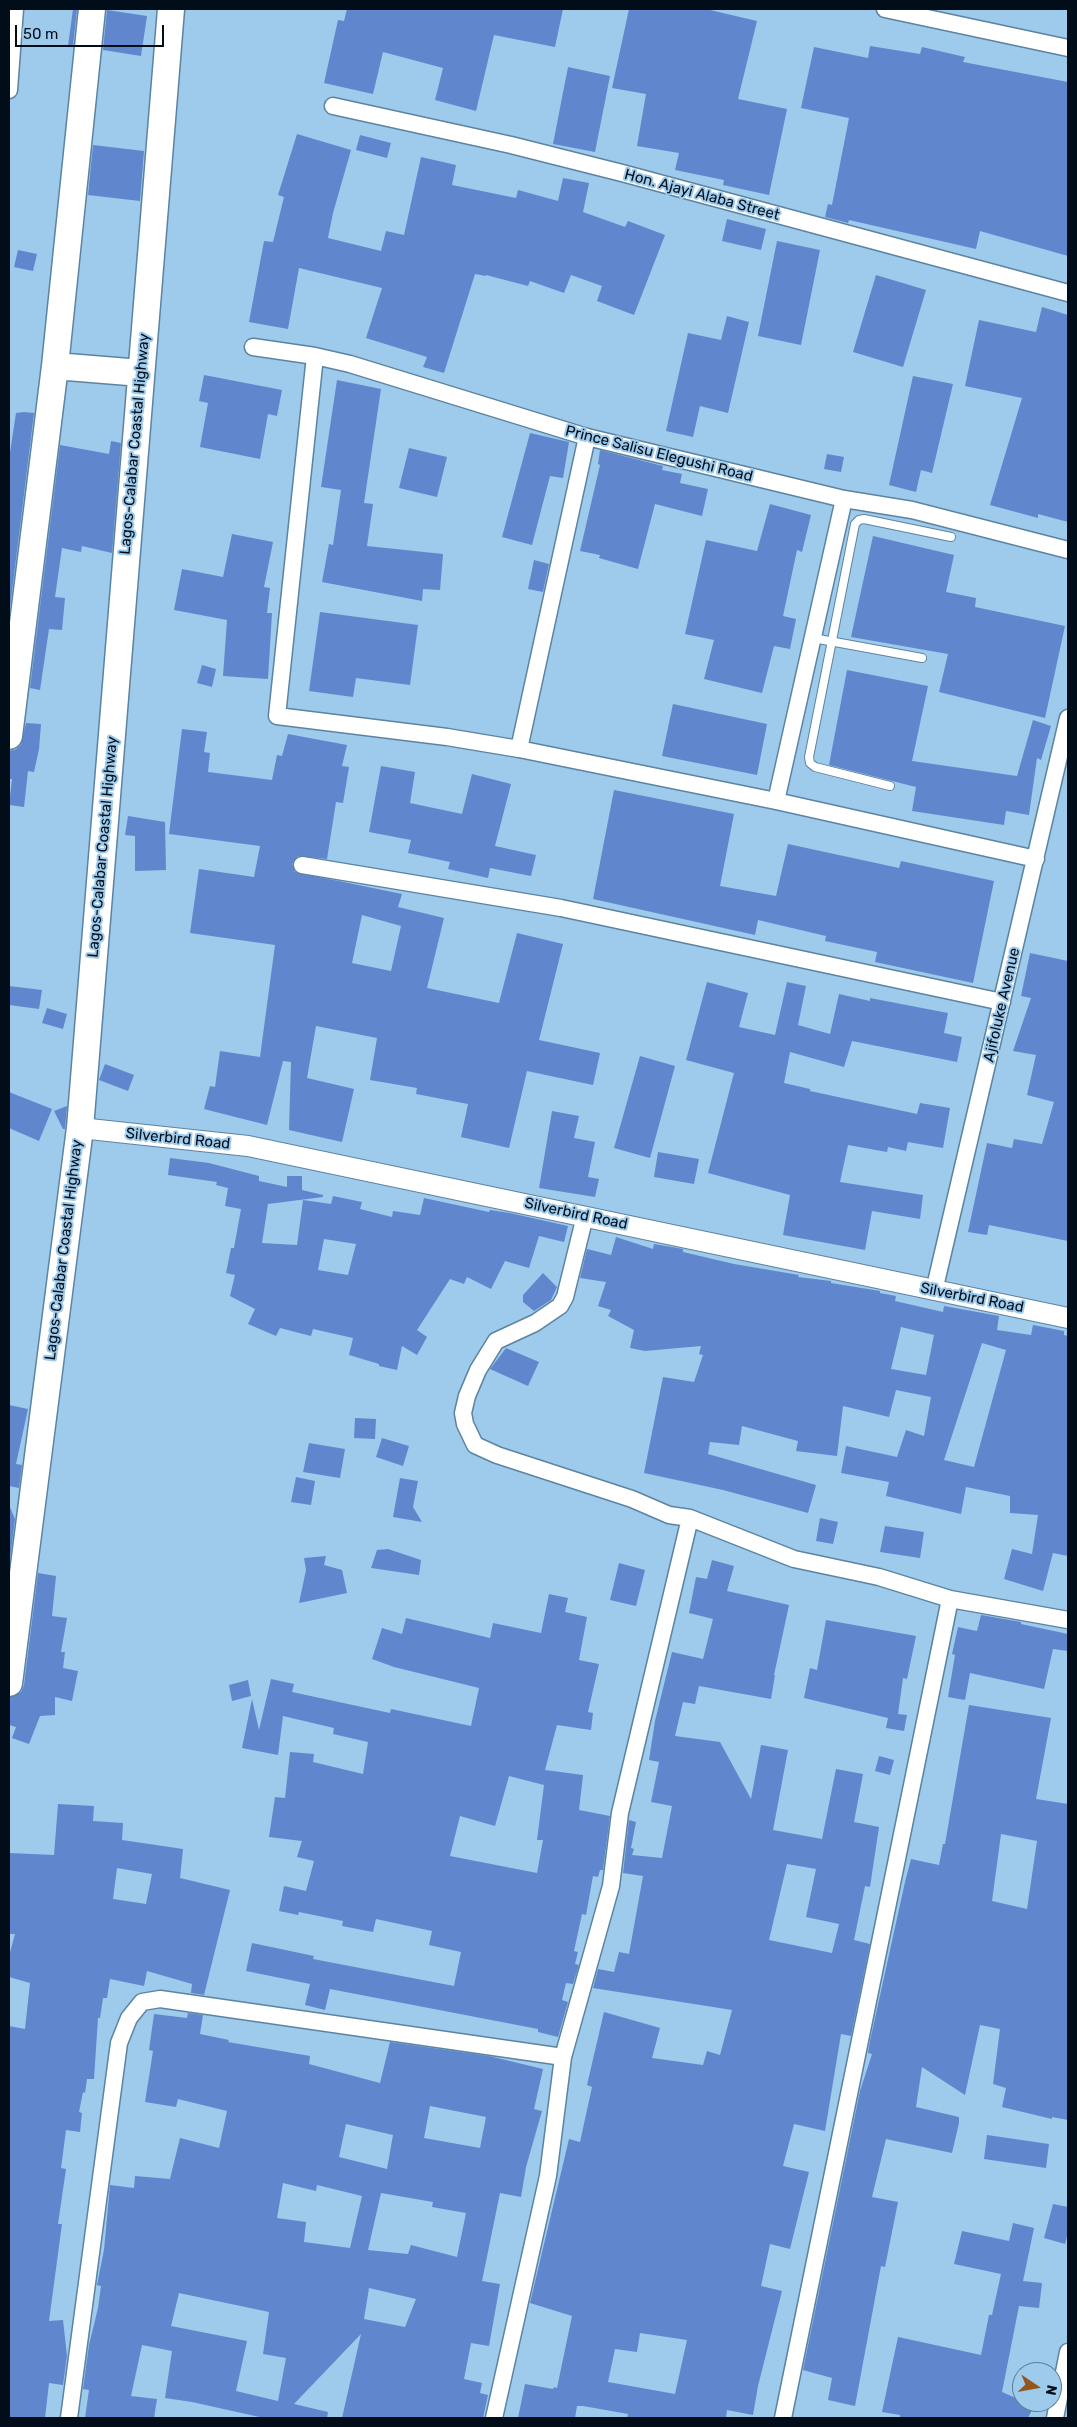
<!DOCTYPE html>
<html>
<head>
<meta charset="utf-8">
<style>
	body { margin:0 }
	#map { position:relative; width:1077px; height:2427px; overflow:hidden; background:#9ecaeb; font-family:Rubik,sans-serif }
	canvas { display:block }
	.frame { position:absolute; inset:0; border:10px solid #010d18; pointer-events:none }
	.north { position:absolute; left:1012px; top:2362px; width:50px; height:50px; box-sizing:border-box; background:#9ecaeb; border:1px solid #5f7e97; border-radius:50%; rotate:102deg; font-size:14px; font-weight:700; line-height:20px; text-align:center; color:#010d18 }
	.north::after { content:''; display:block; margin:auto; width:18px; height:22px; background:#945719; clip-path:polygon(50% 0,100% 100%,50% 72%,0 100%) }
	.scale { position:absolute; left:15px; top:25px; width:149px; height:22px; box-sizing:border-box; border:2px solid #010d18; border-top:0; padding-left:6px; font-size:15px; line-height:18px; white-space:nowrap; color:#010d18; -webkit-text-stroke:4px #9ecaeb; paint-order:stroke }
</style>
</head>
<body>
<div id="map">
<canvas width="1077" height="2427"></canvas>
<div class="frame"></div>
<div class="north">N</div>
<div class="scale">50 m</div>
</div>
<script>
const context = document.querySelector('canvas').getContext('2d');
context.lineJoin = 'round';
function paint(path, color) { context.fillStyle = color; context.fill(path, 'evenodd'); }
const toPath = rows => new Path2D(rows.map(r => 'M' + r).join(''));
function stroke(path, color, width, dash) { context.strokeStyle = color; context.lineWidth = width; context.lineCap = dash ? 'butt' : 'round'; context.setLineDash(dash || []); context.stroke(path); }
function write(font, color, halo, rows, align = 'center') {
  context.font = font + ' Rubik,sans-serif'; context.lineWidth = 4; context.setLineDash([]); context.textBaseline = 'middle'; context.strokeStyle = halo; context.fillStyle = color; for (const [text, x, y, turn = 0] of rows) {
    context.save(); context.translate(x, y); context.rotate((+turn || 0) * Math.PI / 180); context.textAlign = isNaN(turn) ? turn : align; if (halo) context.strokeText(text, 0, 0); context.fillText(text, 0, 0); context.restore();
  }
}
paint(toPath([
	[73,9,77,9,73,46,68,46],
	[347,9,563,9,555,47,494,35,476,111,435,100,443,68,383,52,373,94,324,83,338,20,344,21],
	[629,9,710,10,757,21,738,99,787,109,769,195,723,185,724,180,675,170,679,153,637,146,646,94,612,88],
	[107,10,147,16,141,56,103,50],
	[870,46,920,54,922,47,965,57,963,62,1068,82,1068,256,980,231,976,249,849,220,848,223,825,217,828,204,832,205,849,118,801,108,814,47,868,58],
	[568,67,610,76,595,152,553,144],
	[297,134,351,150,333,213,328,238,381,251,386,231,404,235,421,157,456,165,452,185,516,198,518,190,558,201,563,178,589,183,583,212,625,227,628,221,665,235,634,315,597,301,602,286,571,275,564,293,530,281,528,286,486,275,486,276,475,274,444,373,423,367,427,357,366,338,382,288,299,268,288,329,249,322,264,241,273,242,284,197,278,195],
	[360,135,391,143,387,158,356,150],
	[93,145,144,151,140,201,88,195],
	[727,219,766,229,761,250,722,241],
	[777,241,820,250,801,345,758,336],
	[18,250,37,254,33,271,14,267],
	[876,275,926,290,903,367,853,352],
	[1042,307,1068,315,1068,522,1038,514,1038,518,990,505,1022,398,965,386,979,320,1036,332],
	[727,316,749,322,728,413,700,406,693,437,666,431,688,333,721,340],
	[204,375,282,390,277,416,268,414,260,459,200,447,208,403,199,401],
	[913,376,953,384,932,473,921,470,916,492,889,485],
	[337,380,381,389,364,503,373,504,367,546,443,554,440,590,423,589,422,601,322,582,329,544,333,545,341,490,321,487],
	[24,412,34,413,9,616,9,459,16,413],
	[530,433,569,442,563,478,550,476,532,545,502,537],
	[111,441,121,443,112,553,82,546,81,552,62,548,55,597,65,598,62,630,49,629,40,690,30,688,60,445,109,454],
	[409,448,447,457,437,497,399,488],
	[600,450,663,466,662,470,682,474,680,483,708,489,702,516,655,504,638,569,599,558,600,555,580,551,600,465,598,464],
	[827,454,844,457,841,472,824,469],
	[770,504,811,515,802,552,797,550,783,616,796,619,790,649,774,646,762,693,704,679,714,640,685,634,706,540,757,551],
	[232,534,273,542,264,587,270,588,267,613,272,613,268,679,223,676,227,620,174,610,182,569,223,577],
	[873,536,954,555,946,592,976,598,975,607,1065,626,1045,718,939,692,948,654,851,637],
	[534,560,549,564,543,592,528,589],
	[320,612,418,625,410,685,356,678,353,697,309,691],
	[202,665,216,669,212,687,197,683],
	[847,670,928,686,912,761,1017,776,1033,720,1051,726,1041,760,1037,758,1029,815,1006,811,1004,825,912,811,916,787,829,765],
	[673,704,767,724,757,775,662,756],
	[26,723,41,724,39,749,34,772,28,771,24,807,9,805,12,779,9,779,9,751,15,750,21,745],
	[182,729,207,732,204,752,210,753,208,772,272,780,277,755,282,756,288,734,347,745,342,766,349,767,343,803,336,802,327,859,298,856,292,864,295,872,402,894,398,907,444,918,427,988,499,1003,517,933,563,944,539,1040,600,1053,593,1085,527,1071,509,1148,461,1137,468,1104,416,1094,417,1088,370,1080,377,1038,316,1026,307,1078,354,1089,342,1142,289,1130,291,1062,283,1061,267,1125,204,1109,210,1086,215,1087,220,1051,260,1057,275,945,190,933,199,869,254,877,260,846,169,834],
	[362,915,401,926,391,971,352,963],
	[381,766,415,772,410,803,462,814,472,774,511,784,495,846,536,855,531,876,490,868,488,878,448,869,450,862,408,853,411,840,369,832],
	[614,790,734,814,720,886,776,896,788,844,899,868,901,861,994,881,973,983,875,962,877,952,825,941,826,936,758,920,755,935,593,899],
	[128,816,165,822,166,870,135,871,135,836,125,835],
	[1030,953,1068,961,1068,1241,989,1225,987,1235,968,1232,987,1143,1012,1148,1014,1139,1042,1144,1054,1102,1027,1095,1036,1055,1013,1051,1031,998,1021,996],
	[707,982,748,993,739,1027,775,1035,787,982,806,986,798,1025,830,1034,839,994,870,1001,870,998,948,1013,944,1033,962,1037,957,1062,852,1041,844,1067,790,1052,784,1083,810,1089,810,1091,917,1114,920,1103,950,1108,943,1148,908,1142,906,1151,888,1147,887,1152,848,1145,840,1182,923,1195,920,1219,872,1211,865,1250,783,1235,790,1195,708,1173,734,1073,686,1060],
	[9,986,42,990,39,1009,9,1005],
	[47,1008,67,1014,63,1029,42,1023],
	[640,1056,675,1066,650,1158,614,1148],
	[105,1064,134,1075,128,1091,99,1080],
	[9,1092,52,1109,39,1141,9,1128],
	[67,1106,65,1129,63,1129,54,1111],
	[552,1111,579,1116,574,1138,595,1142,588,1177,599,1179,595,1197,539,1188],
	[658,1152,699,1159,694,1184,654,1177],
	[170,1158,209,1163,259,1176,259,1181,287,1187,287,1176,302,1176,302,1190,323,1195,323,1197,268,1204,262,1243,297,1245,303,1200,331,1204,333,1196,362,1202,360,1209,392,1217,393,1211,420,1215,424,1198,489,1212,490,1210,510,1213,568,1226,564,1242,539,1236,529,1268,505,1261,491,1289,467,1277,464,1284,450,1279,417,1330,427,1337,417,1355,402,1346,397,1370,379,1366,379,1364,349,1355,353,1338,313,1329,311,1336,280,1328,276,1336,248,1324,255,1309,230,1296,235,1275,226,1273,231,1248,234,1248,241,1209,225,1206,228,1188,216,1185,217,1182,168,1175],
	[324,1239,356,1244,348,1275,318,1270],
	[616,1237,653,1249,654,1244,672,1247,683,1249,683,1252,734,1264,799,1275,798,1277,831,1281,831,1283,880,1291,880,1293,896,1296,895,1301,943,1312,944,1306,999,1316,997,1330,1031,1335,1033,1325,1064,1331,1064,1335,1068,1336,1068,1556,1053,1553,1043,1591,1004,1579,1012,1549,1032,1554,1038,1515,1010,1513,1010,1496,966,1487,961,1514,886,1496,889,1482,841,1473,846,1446,897,1457,906,1430,924,1436,931,1397,896,1390,889,1417,843,1406,837,1456,796,1451,798,1441,742,1426,739,1445,710,1442,708,1454,816,1485,808,1513,723,1490,644,1473,663,1377,694,1382,703,1355,699,1354,701,1346,645,1351,630,1348,634,1330,608,1316,611,1310,598,1306,606,1282,580,1278,587,1249,611,1255],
	[901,1327,934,1335,926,1375,891,1369],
	[982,1343,1006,1350,974,1467,944,1460],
	[543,1273,557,1287,551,1300,534,1311,523,1302,523,1295],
	[506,1348,539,1362,528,1386,490,1369],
	[9,1405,28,1409,16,1464,22,1465,19,1488,9,1486],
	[355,1418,376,1419,375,1439,354,1438],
	[382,1438,409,1446,403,1466,376,1457],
	[309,1443,345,1449,340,1478,303,1472],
	[296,1477,315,1481,311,1505,291,1502],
	[400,1478,418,1481,413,1507,422,1522,393,1517],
	[9,1505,15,1519,9,1567],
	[820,1518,838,1522,833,1544,816,1541],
	[885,1526,924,1532,920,1558,880,1552],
	[388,1549,421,1560,419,1575,371,1568,377,1550],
	[326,1556,324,1565,342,1570,347,1593,299,1603,306,1570,304,1558],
	[712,1560,734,1566,727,1591,789,1605,774,1675,775,1675,771,1699,699,1686,695,1704,683,1702,675,1736,720,1742,751,1799,761,1745,788,1750,773,1830,822,1839,836,1769,863,1774,854,1822,879,1827,870,1887,865,1886,854,1940,870,1944,851,2036,841,2034,825,2131,794,2124,783,2166,809,2172,790,2249,770,2244,761,2286,782,2291,758,2386,753,2415,727,2410,726,2418,627,2418,628,2414,583,2406,577,2406,575,2418,518,2418,525,2384,553,2389,554,2387,557,2388,572,2316,530,2303,569,2139,580,2142,592,2087,587,2085,604,2012,660,2028,652,2058,703,2065,707,2051,720,2055,732,2010,593,1988,598,1969,614,1972,619,1952,629,1954,643,1876,623,1873,629,1820,636,1822,631,1848,634,1849,632,1855,662,1858,672,1806,651,1802,659,1762,649,1760,655,1721,672,1652,703,1659,713,1619,689,1613,696,1577,707,1579],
	[787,1864,816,1869,806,1917,839,1924,832,1953,769,1940],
	[640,2333,687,2340,675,2394,608,2382,615,2349,637,2352],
	[619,1563,645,1570,636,1606,610,1600],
	[38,1573,56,1576,52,1616,67,1618,61,1652,65,1652,63,1668,78,1671,72,1701,55,1697,55,1715,40,1716,29,1744,12,1738,16,1727,9,1725,9,1698,21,1692,24,1685],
	[549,1594,568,1598,565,1612,587,1617,579,1660,599,1664,588,1712,593,1713,591,1730,557,1725,545,1770,583,1775,579,1810,610,1816,603,1870,600,1870,598,1877,593,1876,586,1915,582,1914,574,1951,578,1952,575,1964,579,1965,573,1984,566,1983,562,2000,568,2002,558,2037,538,2032,538,2029,330,1989,325,2010,305,2005,310,1984,246,1971,252,1943,314,1956,313,1959,454,1986,461,1952,429,1945,432,1931,376,1919,373,1932,342,1926,343,1921,299,1912,298,1915,279,1911,284,1886,306,1891,314,1861,297,1857,302,1841,269,1837,275,1797,285,1798,290,1752,314,1754,313,1762,363,1774,368,1742,333,1734,334,1728,283,1716,278,1755,242,1748,252,1699,259,1730,271,1679,294,1684,292,1692,390,1713,391,1709,471,1726,479,1688,394,1667,372,1659,382,1628,402,1634,406,1618,490,1638,493,1623,541,1633],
	[509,1776,544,1785,537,1840,543,1840,537,1873,450,1856,460,1816,495,1826],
	[981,1615,1021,1622,1021,1624,1068,1634,1068,1651,1053,1649,1044,1689,970,1673,965,1700,948,1697,955,1655,952,1654,958,1627,977,1631],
	[826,1620,916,1636,907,1679,903,1678,898,1714,907,1715,904,1731,886,1728,888,1718,804,1698,810,1668,817,1670],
	[248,1680,251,1696,232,1701,229,1685],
	[969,1705,1051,1718,1036,1799,1068,1804,1068,2120,1052,2117,1052,2119,1002,2107,1006,2088,993,2084,1000,2029,980,2025,965,2095,922,2067,916,2107,959,2117,959,2123,952,2153,886,2139,872,2197,898,2202,885,2267,881,2266,855,2406,828,2400,832,2378,803,2370,860,2091,872,2054,868,2053,870,2041,905,1882,911,1859,939,1865,943,1844,945,1844],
	[1001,1834,1037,1841,1027,1909,992,1901],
	[879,1756,894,1760,890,1775,875,1771],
	[58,1804,94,1806,93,1821,123,1823,122,1840,183,1849,180,1878,230,1890,204,1995,191,1993,192,1984,147,1971,144,1986,110,1979,107,1998,103,1998,100,2018,98,2018,94,2079,87,2079,85,2093,83,2092,79,2112,82,2113,80,2132,66,2130,61,2168,66,2169,58,2224,62,2224,49,2321,63,2320,67,2356,63,2385,49,2383,45,2418,9,2418,9,2026,25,2029,30,1983,9,1977,9,1956,15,1934,9,1934,9,1853,54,1855],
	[117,1868,152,1874,146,1904,113,1899],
	[188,2013,203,2015,200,2034,229,2040,228,2042,310,2056,309,2064,380,2083,390,2042,489,2056,543,2069,534,2109,542,2111,526,2167,521,2197,500,2193,482,2281,500,2284,489,2346,471,2343,464,2379,482,2383,480,2393,488,2395,483,2418,342,2418,361,2334,294,2404,328,2412,327,2418,264,2418,192,2402,165,2398,172,2351,142,2345,131,2396,157,2399,154,2418,85,2418,89,2390,83,2389,89,2345,98,2308,101,2286,97,2285,104,2250,110,2185,134,2188,135,2176,170,2179,180,2138,219,2148,227,2111,178,2099,176,2107,145,2102,153,2051,149,2050,154,2014,187,2018],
	[430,2106,486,2117,480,2148,424,2138],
	[346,2124,393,2135,387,2169,339,2157],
	[283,2183,316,2191,317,2185,362,2196,350,2248,304,2242,306,2222,277,2218],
	[381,2193,433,2202,432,2207,466,2213,457,2257,411,2245,408,2254,368,2250],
	[369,2288,416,2299,405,2327,364,2319],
	[179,2293,269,2312,263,2354,286,2358,278,2401,236,2391,247,2341,171,2326],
	[987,2135,1049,2144,1046,2168,984,2159],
	[1053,2204,1068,2207,1068,2233,1065,2244,1044,2238],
	[1013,2223,1034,2228,1023,2281,1042,2283,1039,2308,1019,2306,1002,2392,1034,2406,1028,2418,900,2418,900,2415,882,2412,898,2337,981,2355,989,2315,992,2315,1001,2274,954,2264,962,2231,1009,2241]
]), '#6087cd');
const service = toPath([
	[813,638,922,658],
	[890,786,815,767,810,763,809,757,855,524,859,520,864,519,951,537]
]);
const minor = toPath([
	[885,9,1068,48],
	[9,90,15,9],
	[333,106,511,145,622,173,1068,293],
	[253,347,315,356,350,364,587,437,844,499,912,510,1068,550],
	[315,356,277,716,447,737,519,749,776,801,1036,859],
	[519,749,587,437],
	[776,801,844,499],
	[302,865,561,908,1002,1002],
	[585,1216,565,1297,560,1306,535,1323,496,1341,478,1370,467,1396,463,1413,465,1424,475,1445,497,1455,632,1499,669,1515,690,1518,794,1559,879,1577,950,1599,1068,1620],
	[934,1291,1068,718],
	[69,2418,119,2043,129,2018,142,2002,160,1999,563,2057],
	[494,2418,548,2176,563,2057,611,1886,620,1813,690,1518],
	[783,2418,950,1599],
	[1055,2418,1068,2352]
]);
const tertiary = toPath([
	[80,1128,248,1146,1068,1318]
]);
const trunk = toPath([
	[55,366,141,373],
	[9,736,55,366,92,9],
	[9,1683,80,1128,171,9]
]);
stroke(service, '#5b84a3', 10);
stroke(minor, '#5b84a3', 19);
stroke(tertiary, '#5b84a3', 22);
stroke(trunk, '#5b84a3', 29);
stroke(service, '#fff', 8);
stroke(minor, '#fff', 16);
stroke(tertiary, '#fff', 20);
stroke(trunk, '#fff', 26);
write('15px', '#010d18', '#9ecaeb', [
	["Hon. Ajayi Alaba Street",702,195,15],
	["Lagos-Calabar Coastal Highway",135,444,-85],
	["Prince Salisu Elegushi Road",659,454,14],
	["Lagos-Calabar Coastal Highway",103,847,-85],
	["Ajifoluke Avenue",1002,1005,-77],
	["Silverbird Road",178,1139,6],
	["Silverbird Road",576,1214,12],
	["Lagos-Calabar Coastal Highway",64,1250,-83],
	["Silverbird Road",972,1298,11]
]);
</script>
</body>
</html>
